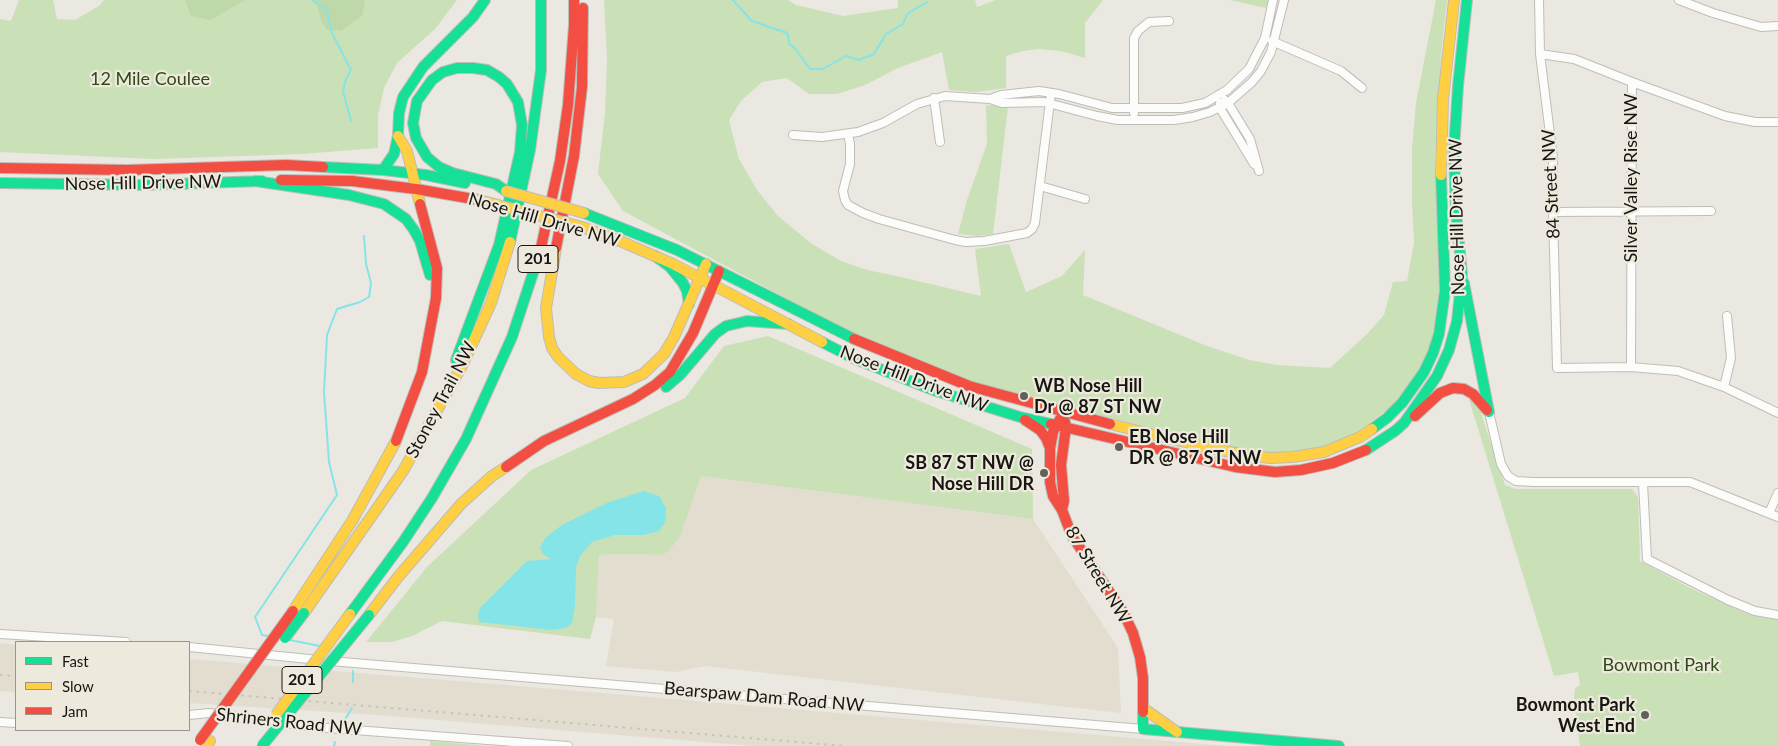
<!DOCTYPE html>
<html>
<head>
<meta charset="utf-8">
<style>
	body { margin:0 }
	#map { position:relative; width:1778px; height:746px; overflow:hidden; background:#eae8e1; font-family:Lato,sans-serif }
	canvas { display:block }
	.legend { position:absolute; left:15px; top:641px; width:175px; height:90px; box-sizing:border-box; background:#eee9dd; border:1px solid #98958c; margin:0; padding:6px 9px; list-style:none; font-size:15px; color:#181612 }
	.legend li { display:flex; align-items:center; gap:10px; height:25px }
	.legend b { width:25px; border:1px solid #98958c }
</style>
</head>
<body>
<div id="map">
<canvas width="1778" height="746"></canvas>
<ul class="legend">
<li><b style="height:6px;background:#16e098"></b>Fast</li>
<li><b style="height:6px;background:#ffcf43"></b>Slow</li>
<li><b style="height:6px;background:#f24e42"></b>Jam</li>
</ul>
</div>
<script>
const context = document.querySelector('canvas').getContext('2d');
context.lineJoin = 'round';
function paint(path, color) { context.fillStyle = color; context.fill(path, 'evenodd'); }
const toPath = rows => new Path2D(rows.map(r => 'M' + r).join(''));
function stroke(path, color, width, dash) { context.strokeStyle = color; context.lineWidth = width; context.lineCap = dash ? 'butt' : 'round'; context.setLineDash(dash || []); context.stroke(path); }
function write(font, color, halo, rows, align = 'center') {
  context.font = font + ' Lato,sans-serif'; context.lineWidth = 4.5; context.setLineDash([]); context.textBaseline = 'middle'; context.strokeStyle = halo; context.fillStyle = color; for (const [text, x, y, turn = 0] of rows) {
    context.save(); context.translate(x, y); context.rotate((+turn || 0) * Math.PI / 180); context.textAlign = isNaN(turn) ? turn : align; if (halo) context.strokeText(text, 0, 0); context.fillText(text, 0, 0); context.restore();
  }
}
paint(toPath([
	[701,476,1033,519,1118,648,1121,713,705,666,676,672,606,666,614,619,596,617,599,555,625,554,661,555,668,552,680,537],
	[0,643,16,645,16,692,0,691],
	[189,659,554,689,1227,746,753,746,378,715,189,703]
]), '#e2ddcf');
paint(toPath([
	[19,0,53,0,57,19,75,20,99,6,104,0,457,0,435,29,397,63,384,88,378,115,378,148,301,154,154,159,0,152,0,19,11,21],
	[604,0,788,0,796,5,843,16,898,8,898,0,975,0,977,7,996,0,1103,0,1085,23,1085,58,1061,51,1038,49,1023,51,1006,56,1006,88,976,92,949,90,942,52,898,68,865,85,837,94,809,94,787,78,762,82,741,101,729,120,739,159,757,190,778,216,812,244,841,261,867,270,901,277,981,296,975,249,1009,244,1026,292,1062,276,1085,250,1083,295,1207,346,1249,360,1277,365,1330,368,1367,334,1384,315,1393,282,1407,281,1414,243,1412,203,1412,149,1416,103,1436,0,1447,0,1441,55,1435,158,1440,287,1435,331,1430,347,1423,362,1406,390,1392,406,1360,430,1338,441,1314,449,1287,453,1259,452,1231,447,1041,401,972,382,888,349,836,325,623,211,598,174,605,113,607,61],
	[1230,0,1268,0,1266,8],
	[986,105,1008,107,993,234,977,236,958,234,967,200,987,144],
	[768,336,1032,449,1033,519,701,476,680,537,668,552,661,555,625,554,599,555,596,617,590,639,442,621,412,636,392,642,366,642,427,567,531,470,685,398,724,346],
	[1468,396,1478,404,1505,485,1516,489,1632,489,1638,497,1640,561,1690,588,1748,614,1778,620,1778,746,1580,746,1574,696,1575,688,1580,685,1578,672,1554,676],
	[430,741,489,746,430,746]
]), '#cae0b7');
paint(toPath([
	[185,0,245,0,210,20,191,16],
	[311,0,364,0,365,2,362,16,341,31,326,29,321,20,317,5]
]), '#bfd8a9');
paint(toPath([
	[644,491,659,496,666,508,665,522,659,531,643,535,615,535,592,542,580,556,576,567,575,605,572,623,566,628,551,630,479,622,478,615,480,608,527,561,551,559,543,554,540,547,546,537,562,525,609,502]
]), '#85e4e8');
stroke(toPath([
	[312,0,326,9,332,33,351,70,346,79,343,91,351,121],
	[733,0,752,21,787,33,790,45,793,46,810,69,823,69,846,56,859,60,874,54,886,34,903,24,907,14,927,2],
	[268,636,262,635,255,617,337,495,329,462,324,392,327,335,337,309,360,302,369,297,371,283,366,264,364,236],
	[290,640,320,646],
	[353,671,353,682],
	[344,721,352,708],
	[334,746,335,742]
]), '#85e4e8', 2);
const street = toPath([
	[1539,0,1540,54,1553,158,1553,212,1557,368,1631,367,1678,371,1724,387,1778,413],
	[1679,0,1713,13,1761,27,1778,26],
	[1272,41,1341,71,1362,88],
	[1540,54,1574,59,1632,82],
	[934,98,940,142],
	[990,99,1001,95,1039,91,1059,94,1112,108,1182,108,1205,103,1227,90,1249,69,1265,38,1273,0],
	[1225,100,1228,103,1250,139,1259,171],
	[1220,103,1220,108,1254,164],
	[1134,113,1134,38,1138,31,1149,22,1169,21],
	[848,134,850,144,850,164,843,191,845,200,848,205,863,213,879,219,955,240,966,242,984,241,1027,233,1032,229,1035,223,1051,93],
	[793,135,822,137,858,132,883,123,917,104,945,96,990,99,1002,103,1044,102,1097,116,1118,120,1174,120,1193,117,1210,112,1228,103,1252,82,1261,71,1271,52,1284,0],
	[1040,186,1085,199],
	[1553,212,1711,211],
	[1631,367,1632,82,1725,116,1755,122,1778,122],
	[1724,387,1731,358,1727,316],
	[1489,412,1501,464,1508,476,1516,481,1533,482,1690,482,1778,517],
	[1643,483,1647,559,1728,600,1755,611,1778,615],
	[1769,513,1778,493],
	[0,634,126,642],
	[189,647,319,660],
	[330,661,1143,729],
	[189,715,209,713,314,727,568,746],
	[0,722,16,723]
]);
const fast = toPath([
	[323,167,383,170,426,175,465,183],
	[383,170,394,154,398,136,399,113,403,97,423,67,473,17,485,0],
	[255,181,349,195,384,204,406,219,414,230,420,241,430,275],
	[0,183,144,185,262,181],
	[584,213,677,250,854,339],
	[510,242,530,150,541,70,541,0],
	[655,256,670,267,683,283,687,291,689,304],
	[1464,283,1489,412],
	[822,342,855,359,933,390,1020,417,1051,424],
	[456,360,499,245,520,152,522,125,518,102,507,84,499,77,487,70,473,68,457,68,443,72,432,80,417,101,413,123,416,138,427,157,439,167,453,173,496,184,506,191],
	[666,387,680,375,715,334,726,326,747,321,788,324],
	[1372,429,1387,418,1402,403,1424,372,1433,353,1439,334,1445,291,1441,175],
	[1366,450,1395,431,1404,423,1437,376,1449,350,1457,321,1462,274,1456,212,1454,149,1458,86,1467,0],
	[350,614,403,542,432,498,466,439,512,337,540,252],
	[1143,712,1143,729,1339,746]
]);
const slow = toPath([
	[398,136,407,151,420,204],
	[1441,175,1443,99,1454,0],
	[582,227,620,241,673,264,822,342],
	[556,248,546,308,549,337,552,348,558,357,576,374,589,381,599,383,624,382,643,374,664,354,674,337,706,264],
	[1110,424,1201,446,1250,456,1271,458,1293,457,1324,452,1360,437,1372,429],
	[293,611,352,521,396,441],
	[304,613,403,471,463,364,491,303,510,242],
	[369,615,398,577,461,504,492,476,506,467],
	[1143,708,1177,732],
	[206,746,210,741]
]);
const jam = toPath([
	[0,168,127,170,286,165,323,167],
	[281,180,352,181,416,189,479,200],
	[556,248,574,156,582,87,583,8],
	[540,252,560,161,568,105,574,25,574,0],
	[854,339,969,386,1110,424],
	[1415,416,1440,393,1453,388,1464,389,1473,394,1487,410],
	[1060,419,1053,432,1050,449,1050,482,1053,496,1062,510,1072,536,1123,612,1133,633,1140,657,1143,678,1143,712],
	[1025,420,1040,430,1046,438,1050,448],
	[1051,424,1235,467,1275,472,1301,470,1333,463,1366,450],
	[396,441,422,372,436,298,437,268,420,204],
	[506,467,544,441,633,399,655,385,670,372,693,333,719,271],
	[1062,510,1064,501,1061,465,1066,427,1065,422]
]);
stroke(street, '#bfbdb8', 10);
stroke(fast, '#bfbdb8', 12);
stroke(slow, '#bfbdb8', 12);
stroke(jam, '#bfbdb8', 12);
stroke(street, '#fcfcfa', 8);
stroke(fast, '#16e098', 10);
stroke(slow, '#ffcf43', 10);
stroke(jam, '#f24e42', 10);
stroke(toPath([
	[0,675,16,676],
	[189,691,844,746]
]), '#c4c3c1', 2, [2.5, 5]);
const fastBridge = toPath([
	[285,638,304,613],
	[262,746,369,615]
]);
const slowBridge = toPath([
	[506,191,584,213],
	[479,200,582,227],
	[276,715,350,614]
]);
const jamBridge = toPath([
	[200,740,293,611]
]);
stroke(fastBridge, '#bfbdb8', 12, []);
stroke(slowBridge, '#bfbdb8', 12, []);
stroke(jamBridge, '#bfbdb8', 12, []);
stroke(fastBridge, '#16e098', 10);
stroke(slowBridge, '#ffcf43', 10);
stroke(jamBridge, '#f24e42', 10);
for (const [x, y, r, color] of [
	[1024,396,5,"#62605a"],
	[1119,447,5,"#62605a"],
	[1044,473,5,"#62605a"],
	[1645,715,5,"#62605a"]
]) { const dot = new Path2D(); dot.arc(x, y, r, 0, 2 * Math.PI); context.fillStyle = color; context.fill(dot); stroke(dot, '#eee9dd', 2); }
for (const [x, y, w] of [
	[538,259,40],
	[302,680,40]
]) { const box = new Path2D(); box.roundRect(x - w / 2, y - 13.5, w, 27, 4); context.fillStyle = '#eee9dd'; context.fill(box); stroke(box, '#181612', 1); }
write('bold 16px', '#181612', null, [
	["201",538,259],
	["201",302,680]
]);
write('18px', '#2e4b15', '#eee9dd', [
	["12 Mile Coulee",150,79],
	["Bowmont Park",1661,665]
]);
write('18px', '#181612', '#eee9dd', [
	["Silver Valley Rise NW",1631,178,-90],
	["Nose Hill Drive NW",143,183,-1],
	["84 Street NW",1551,184,-93],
	["Nose Hill Drive NW",1457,217,-91],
	["Nose Hill Drive NW",544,220,16],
	["Nose Hill Drive NW",914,379,21],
	["Stoney Trail NW",441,400,-62],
	["87 Street NW",1098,575,59],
	["Bearspaw Dam Road NW",764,697,5],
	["Shriners Road NW",289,722,6]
]);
write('bold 18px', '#181612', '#eee9dd', [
	["WB Nose Hill",1034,386],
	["Dr @ 87 ST NW",1034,407],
	["EB Nose Hill",1129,437],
	["DR @ 87 ST NW",1129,458],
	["SB 87 ST NW @",1034,463,"right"],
	["Nose Hill DR",1034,484,"right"],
	["Bowmont Park",1635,705,"right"],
	["West End",1635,726,"right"]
], 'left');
</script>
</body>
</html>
